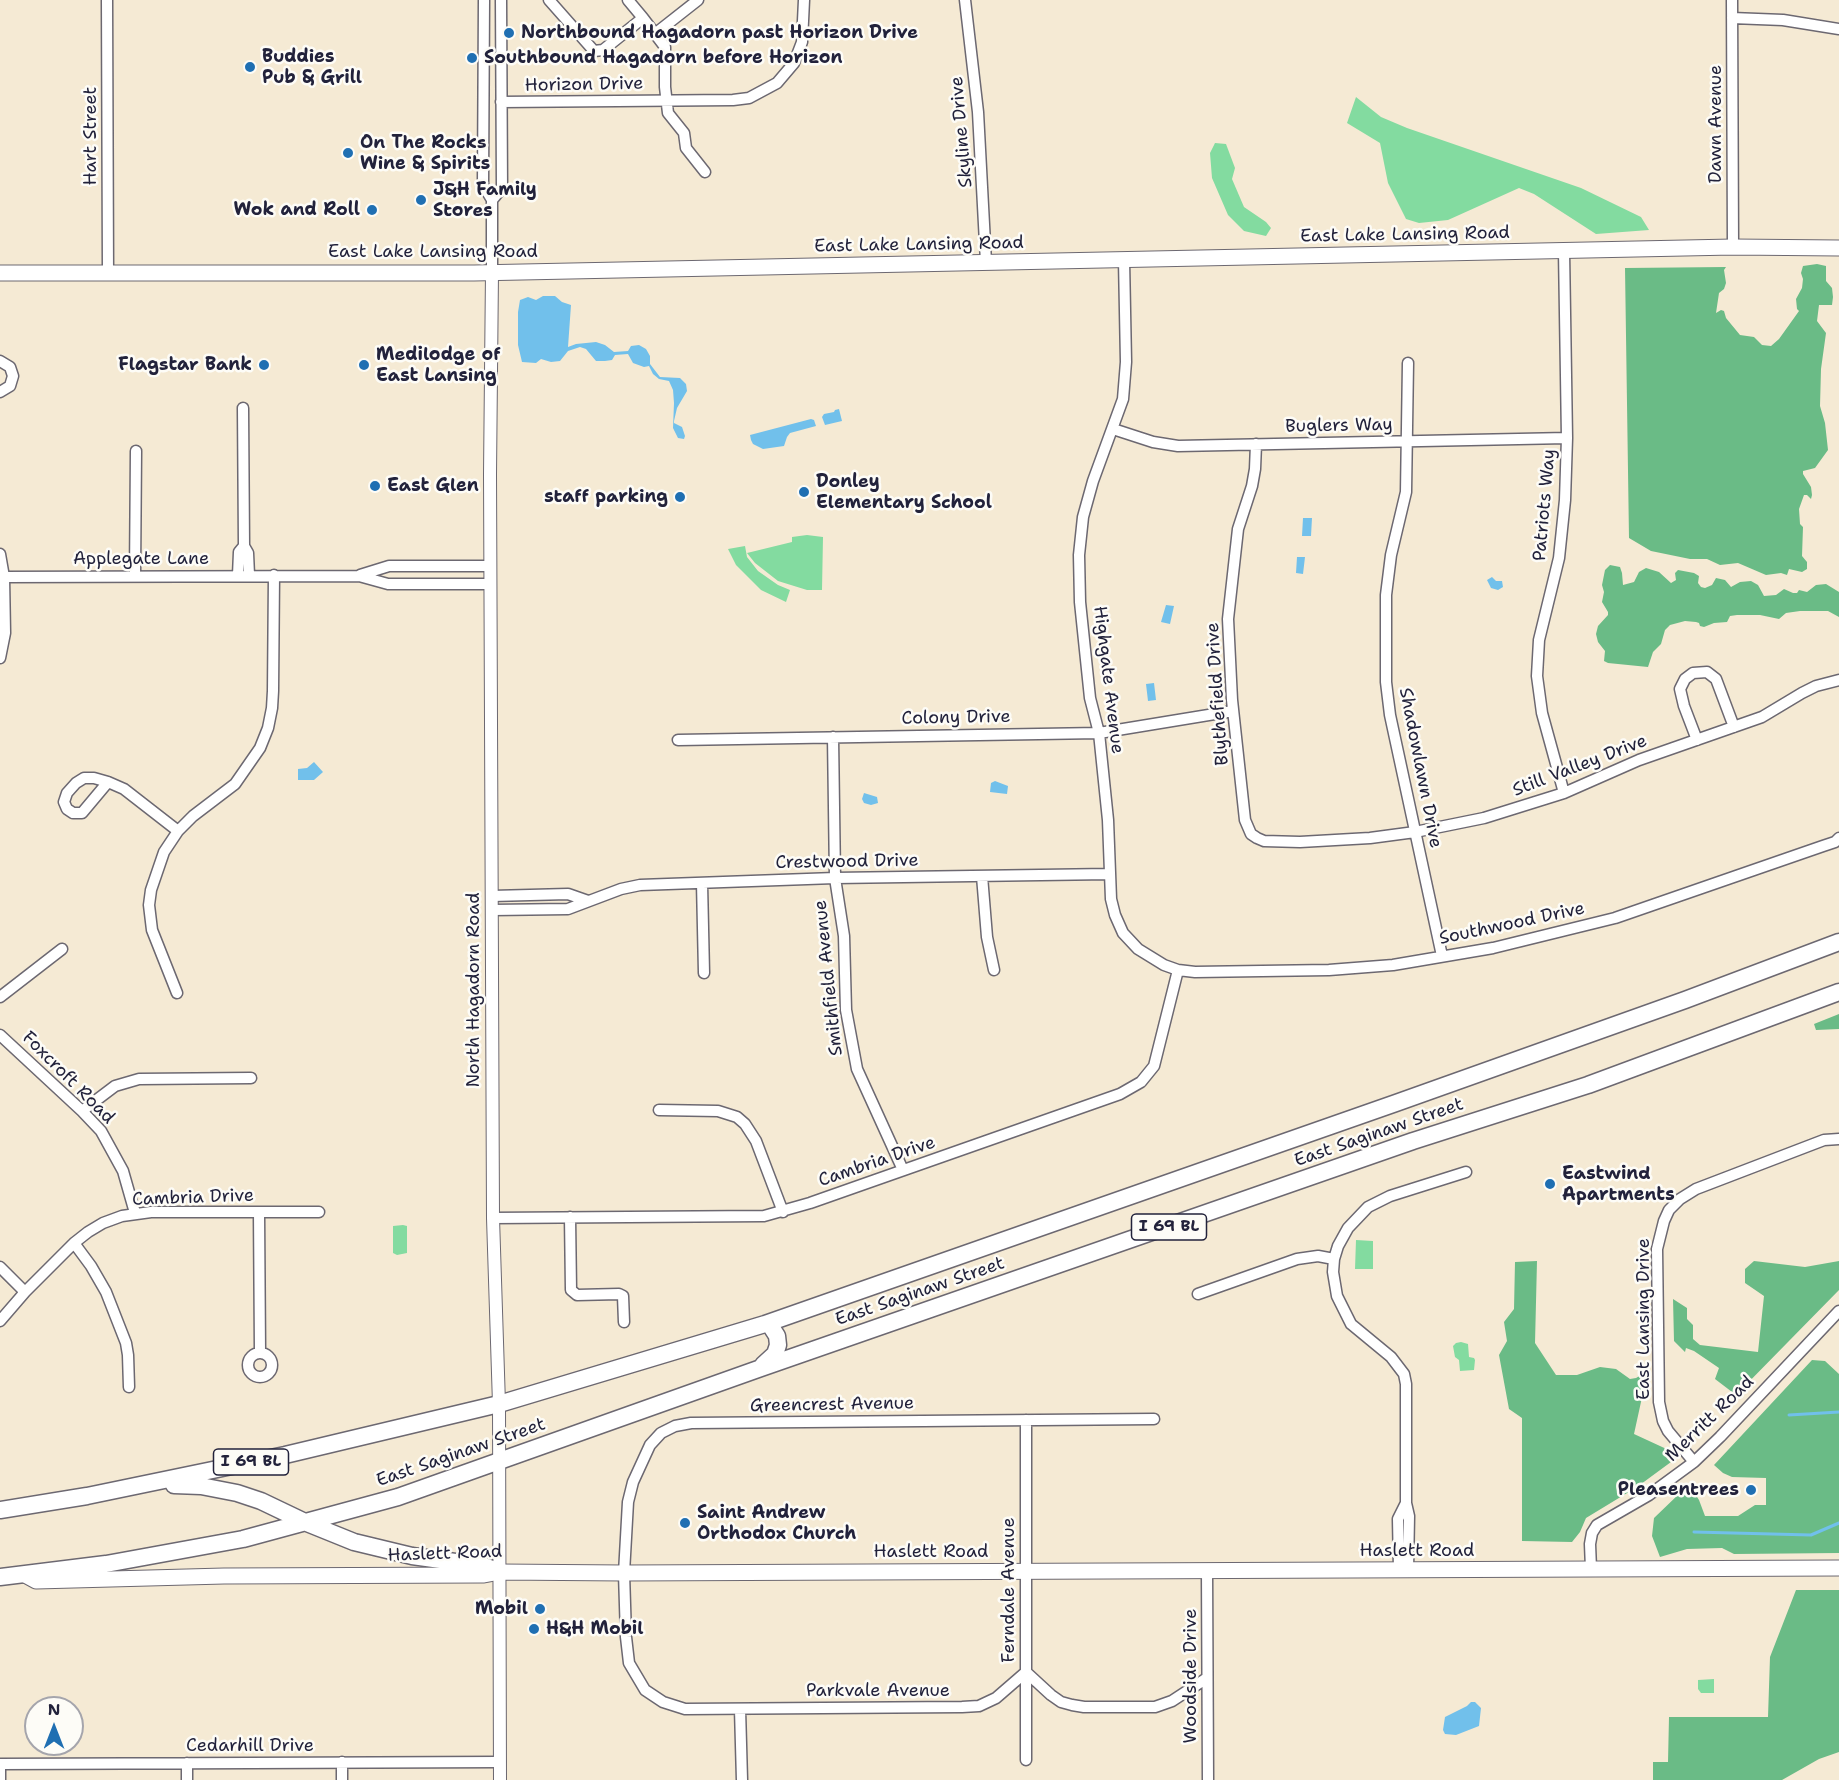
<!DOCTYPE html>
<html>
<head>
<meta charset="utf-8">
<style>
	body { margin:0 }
	#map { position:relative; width:1839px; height:1780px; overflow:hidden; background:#f5ead4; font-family:"Shantell Sans",sans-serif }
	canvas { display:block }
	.north { position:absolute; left:24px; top:1696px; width:60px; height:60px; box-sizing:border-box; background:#fdfcf7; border:2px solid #a5a5ac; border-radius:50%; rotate:0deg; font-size:16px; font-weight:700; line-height:24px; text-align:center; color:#22223b }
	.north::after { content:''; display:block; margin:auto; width:21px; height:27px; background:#1f6fb2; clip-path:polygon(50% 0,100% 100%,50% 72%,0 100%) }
</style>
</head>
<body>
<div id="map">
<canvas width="1839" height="1780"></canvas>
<div class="north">N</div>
</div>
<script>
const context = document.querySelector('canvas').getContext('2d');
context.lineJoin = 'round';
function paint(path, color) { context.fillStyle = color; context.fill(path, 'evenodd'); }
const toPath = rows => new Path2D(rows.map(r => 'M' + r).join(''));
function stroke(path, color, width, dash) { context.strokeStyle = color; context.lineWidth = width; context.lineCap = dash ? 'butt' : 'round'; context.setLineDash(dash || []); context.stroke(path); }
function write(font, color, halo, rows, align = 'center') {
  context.font = font + ' "Shantell Sans",sans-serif'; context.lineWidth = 5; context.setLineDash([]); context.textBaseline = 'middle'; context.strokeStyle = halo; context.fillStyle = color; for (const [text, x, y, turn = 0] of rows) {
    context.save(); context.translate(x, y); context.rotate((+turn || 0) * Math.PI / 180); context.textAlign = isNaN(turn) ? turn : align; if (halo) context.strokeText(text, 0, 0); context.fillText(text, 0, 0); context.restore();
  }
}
paint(toPath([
	[1356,97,1381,117,1407,128,1581,188,1641,217,1649,230,1596,234,1534,194,1519,188,1448,220,1419,223,1406,219,1388,183,1380,143,1347,123],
	[1215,143,1226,144,1235,168,1232,179,1244,207,1266,222,1271,228,1266,236,1244,231,1228,215,1212,178,1210,153],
	[807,535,823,537,822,590,807,590,778,581,755,563,747,553,792,542,792,537],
	[745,546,747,557,758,571,778,585,790,590,786,602,761,590,736,565,728,549],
	[403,1225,407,1226,407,1253,397,1255,393,1253,393,1226],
	[1356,1240,1373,1241,1373,1269,1355,1269],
	[1461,1342,1468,1344,1469,1357,1474,1358,1475,1360,1474,1370,1460,1371,1459,1360,1455,1357,1453,1346,1456,1343],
	[1714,1679,1714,1693,1701,1693,1698,1689,1698,1680]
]), '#83dba0');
paint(toPath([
	[1817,264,1826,266,1826,281,1832,288,1833,297,1832,305,1819,305,1817,321,1826,333,1821,369,1820,406,1825,423,1828,450,1815,468,1803,471,1803,474,1811,487,1812,495,1811,499,1807,495,1804,495,1799,509,1800,524,1803,527,1802,556,1807,562,1807,569,1802,572,1789,569,1787,575,1781,573,1766,575,1738,563,1720,565,1707,559,1690,559,1651,551,1629,538,1625,268,1726,267,1724,270,1726,283,1724,289,1719,293,1716,313,1721,310,1724,311,1726,318,1740,335,1754,337,1762,345,1771,346,1779,339,1799,311,1797,309,1796,299,1802,288,1803,279,1801,273,1803,266],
	[1610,565,1620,567,1622,573,1623,585,1634,582,1639,572,1646,568,1659,572,1671,583,1676,580,1675,573,1678,570,1694,573,1699,576,1698,583,1701,587,1705,588,1712,585,1716,578,1725,580,1731,587,1740,582,1751,581,1758,585,1764,596,1776,595,1784,589,1793,593,1797,593,1799,590,1807,592,1816,585,1826,584,1839,592,1839,617,1828,611,1800,611,1786,613,1779,619,1760,615,1737,615,1730,616,1727,622,1714,623,1704,627,1700,626,1699,623,1696,622,1685,621,1670,625,1665,630,1661,644,1653,652,1648,667,1608,663,1604,661,1605,651,1598,642,1596,634,1598,626,1608,615,1608,612,1602,602,1604,592,1602,585,1605,570],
	[1839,1014,1839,1029,1816,1030,1814,1024],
	[1537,1261,1535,1343,1556,1375,1577,1375,1600,1367,1616,1369,1630,1379,1636,1378,1641,1375,1646,1379,1634,1434,1673,1452,1671,1462,1637,1487,1586,1518,1580,1532,1572,1542,1522,1541,1522,1418,1509,1409,1499,1355,1507,1341,1504,1322,1514,1309,1515,1262],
	[1754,1261,1805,1267,1839,1261,1839,1290,1736,1395,1715,1379,1719,1368,1694,1351,1686,1348,1685,1352,1674,1341,1673,1299,1687,1308,1687,1319,1693,1325,1693,1339,1700,1345,1758,1352,1764,1296,1745,1283,1745,1269],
	[1812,1360,1825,1361,1839,1374,1839,1553,1734,1554,1722,1548,1687,1549,1660,1557,1652,1536,1654,1518,1680,1493,1691,1488,1699,1500,1705,1516,1738,1516,1755,1505,1766,1505,1766,1478,1732,1477,1723,1473,1714,1465],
	[1796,1590,1839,1590,1839,1752,1819,1759,1782,1780,1653,1780,1653,1762,1668,1762,1669,1717,1768,1717,1770,1657]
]), '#6abb86');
paint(toPath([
	[543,296,555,296,562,302,571,305,568,347,576,344,596,342,605,345,614,352,628,351,631,346,639,345,646,349,650,356,650,364,660,377,680,378,686,384,687,391,677,408,674,421,674,423,682,427,685,436,684,439,678,438,673,428,674,403,673,390,669,381,659,379,653,374,649,366,644,367,633,363,628,354,615,355,612,360,605,361,596,361,586,349,580,347,568,351,560,361,551,362,541,359,536,363,522,362,518,345,518,312,520,300,528,297,536,300],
	[839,409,842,421,825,425,822,417,824,414,834,412,835,410],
	[811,419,814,420,816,426,790,433,787,437,784,446,763,449,753,444,751,440,750,435],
	[1303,518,1312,518,1311,536,1302,536],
	[1297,557,1305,557,1303,574,1296,573],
	[1492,577,1496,581,1502,581,1503,587,1498,590,1491,588,1487,580],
	[1166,605,1174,606,1170,624,1161,622],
	[1154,683,1156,700,1148,701,1146,684],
	[314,762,323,772,314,780,298,780,298,769,307,768],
	[995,781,1008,786,1007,794,990,792,991,783],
	[864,793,877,797,878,803,871,805,864,803,862,799],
	[1471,1702,1475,1702,1481,1708,1479,1726,1456,1735,1445,1734,1443,1730,1445,1717,1467,1706]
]), '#71c0eb');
stroke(toPath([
	[1789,1415,1839,1412],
	[1694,1532,1811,1535,1839,1523]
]), '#71c0eb', 3);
const minor = toPath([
	[107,0,108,273],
	[484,0,483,185,492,200,492,272],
	[549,0,594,51,603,50,643,18,665,47,665,87,668,113,684,133,686,148,705,172],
	[628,0,643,18],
	[965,0,978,112,986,262],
	[1732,0,1733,247],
	[1732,18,1783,20,1839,29],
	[656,33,698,0],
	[501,102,733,100,749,98,777,83,794,63,802,42,804,0],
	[492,200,502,188,501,0],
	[1564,251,1567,438,1565,500,1559,558,1539,640,1537,676,1542,713,1564,793],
	[1124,260,1126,362,1123,399,1093,481,1083,517,1079,555,1080,602,1090,698,1099,733,1108,820,1111,899,1115,915,1123,933,1138,949,1164,965,1178,970,1195,972,1329,970,1393,965,1493,948,1615,918,1823,846,1835,842,1839,838],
	[0,361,10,367,13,376,10,386,0,392],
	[1408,363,1406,492,1391,555,1386,595,1386,682,1390,715,1442,956],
	[243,408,244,546,248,553,249,575],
	[1113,429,1153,442,1178,446,1567,438],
	[1256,444,1255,469,1252,486,1238,529,1228,619,1232,700,1245,820,1251,834,1257,838,1264,841,1300,842,1370,838,1415,832,1484,818,1564,793,1639,760,1762,717,1802,693,1816,686,1839,680],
	[0,554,4,577,5,633,0,658],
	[238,575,239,552,244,546],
	[360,575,389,566,490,566],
	[135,576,136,451],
	[4,577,359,576,388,584,490,584],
	[833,737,835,878,844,936,846,1010,857,1069,903,1170],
	[678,740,1099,733,1233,711],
	[1697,740,1684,706,1680,689,1685,679,1693,673,1707,672,1716,679,1734,727],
	[108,782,82,813,73,813,67,809,64,802,67,793,76,783,84,778,94,778,108,782,124,789,178,831],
	[982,876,987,937,994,970],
	[702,883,704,973],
	[492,896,568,894,588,901],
	[492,910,568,909,621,889,640,885,835,878,1109,874],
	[177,993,152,930,149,905,151,890,164,852,178,831,193,816,235,784,260,748,268,728,272,708,273,691,274,575],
	[0,997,62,949],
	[0,1035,82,1111,101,1131,123,1171,135,1213],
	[659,1110,718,1111,737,1117,745,1124,756,1141,783,1212],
	[82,1111,115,1086,139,1079,251,1078],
	[259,1212,260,1352],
	[570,1217,571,1290,577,1295,619,1294,623,1296,624,1322],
	[493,1218,764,1216,810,1203,1120,1094,1141,1082,1154,1066,1178,970],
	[74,1243,91,1266,106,1292,126,1343,128,1355,129,1387],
	[0,1267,25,1292],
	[1198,1294,1297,1259,1318,1256,1334,1259],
	[0,1321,25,1292,74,1243,88,1232,103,1223,122,1216,151,1212,319,1212],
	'248 1365a12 12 0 1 1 24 0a12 12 0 1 1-24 0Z',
	[1154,1419,691,1423,675,1426,661,1433,650,1445,633,1482,628,1502,624,1573,626,1637,629,1663,645,1690,663,1702,685,1709,962,1707,979,1706,996,1698,1026,1672,1051,1695,1061,1702,1072,1705,1084,1707,1155,1707,1172,1701,1207,1678],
	[1026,1420,1026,1760],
	[1694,1462,1668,1431,1663,1421,1659,1402,1657,1249,1664,1221,1669,1210,1680,1199,1696,1189,1824,1140,1839,1139],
	[1591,1569,1590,1544,1592,1533,1597,1525,1649,1495,1694,1462,1720,1437,1839,1311],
	[1399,1570,1398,1519,1406,1503],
	[1408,1570,1409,1516,1406,1503,1406,1384,1404,1374,1391,1357,1351,1324,1337,1296,1333,1272,1334,1259,1338,1246,1348,1228,1368,1207,1390,1196,1466,1172],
	[1207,1571,1208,1780],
	[740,1709,742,1780],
	[342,1762,342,1780],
	[187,1763,187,1780],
	[0,1780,0,1764,500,1762]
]);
const tertiary = toPath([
	[492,272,490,474,493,1218,499,1404,500,1780]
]);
const secondary = toPath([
	[0,273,474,273,1733,247,1839,248],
	[25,1575,36,1581,224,1576,484,1575,500,1572,624,1573,1839,1568]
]);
const primary = toPath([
	[763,1365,775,1354,778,1345,777,1336,770,1325,765,1324],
	[174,1485,201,1486,237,1493,261,1501,307,1523,354,1542,412,1556,484,1566,500,1572],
	[0,1510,87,1496,285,1455,499,1404,765,1324,1396,1103,1685,1000,1839,942],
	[0,1577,106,1564,243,1539,398,1497,761,1368,1413,1141,1588,1085,1839,992]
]);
stroke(minor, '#6c6871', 13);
stroke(tertiary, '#6c6871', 14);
stroke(secondary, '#6c6871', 17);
stroke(primary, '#6c6871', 19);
stroke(minor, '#fff', 10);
stroke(tertiary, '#fff', 12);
stroke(secondary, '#fff', 15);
stroke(primary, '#fff', 16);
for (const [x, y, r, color] of [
	[509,33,6,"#1f6fb2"],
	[472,58,6,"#1f6fb2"],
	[250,67,6,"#1f6fb2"],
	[348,153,6,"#1f6fb2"],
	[421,200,6,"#1f6fb2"],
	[372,210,6,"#1f6fb2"],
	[264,365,6,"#1f6fb2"],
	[364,365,6,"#1f6fb2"],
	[375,486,6,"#1f6fb2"],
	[804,492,6,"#1f6fb2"],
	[680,497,6,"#1f6fb2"],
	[1550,1184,6,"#1f6fb2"],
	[1751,1490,6,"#1f6fb2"],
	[685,1523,6,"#1f6fb2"],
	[540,1609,6,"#1f6fb2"],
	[534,1629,6,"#1f6fb2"]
]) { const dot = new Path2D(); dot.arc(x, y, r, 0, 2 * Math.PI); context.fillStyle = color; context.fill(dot); stroke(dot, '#fdfcf7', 2); }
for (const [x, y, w] of [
	[1169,1227,75],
	[251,1462,75]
]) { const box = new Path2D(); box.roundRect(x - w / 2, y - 13, w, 26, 4.5); context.fillStyle = '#fdfcf7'; context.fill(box); stroke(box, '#22223b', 1.5); }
write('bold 16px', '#22223b', null, [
	["I 69 BL",1169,1227],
	["I 69 BL",251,1462]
]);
write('bold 18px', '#22223b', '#fdfcf7', [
	["Northbound Hagadorn past Horizon Drive",521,33],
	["Buddies",262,57],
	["Pub & Grill",262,78],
	["Southbound Hagadorn before Horizon",484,58],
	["On The Rocks",360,143],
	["Wine & Spirits",360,164],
	["J&H Family",433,190],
	["Stores",433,211],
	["Wok and Roll",360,210,"right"],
	["Medilodge of",376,355],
	["East Lansing",376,376],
	["Flagstar Bank",252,365,"right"],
	["Donley",816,482],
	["Elementary School",816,503],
	["East Glen",387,486],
	["staff parking",668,497,"right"],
	["Eastwind",1562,1174],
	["Apartments",1562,1195],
	["Pleasentrees",1739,1490,"right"],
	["Saint Andrew",697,1513],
	["Orthodox Church",697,1534],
	["Mobil",528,1609,"right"],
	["H&H Mobil",546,1629]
], 'left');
write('18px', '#22223b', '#fdfcf7', [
	["Horizon Drive",584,85,-1],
	["Dawn Avenue",1716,124,-90],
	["Skyline Drive",962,132,-95],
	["Hart Street",91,136,-90],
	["East Lake Lansing Road",1405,235,-1],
	["East Lake Lansing Road",919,245,-1],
	["East Lake Lansing Road",433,252],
	["Buglers Way",1339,426,-1],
	["Patriots Way",1545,505,-85],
	["Applegate Lane",141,559],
	["Highgate Avenue",1108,680,83],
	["Blythefield Drive",1218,694,-94],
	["Colony Drive",956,718,-1],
	["Still Valley Drive",1580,766,-21],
	["Shadowlawn Drive",1420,768,79],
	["Crestwood Drive",847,862,-1],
	["Southwood Drive",1512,924,-12],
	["Smithfield Avenue",829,978,-96],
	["North Hagadorn Road",474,990,-90],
	["Foxcroft Road",68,1078,45],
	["East Saginaw Street",1379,1133,-19],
	["Cambria Drive",877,1162,-19],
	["Cambria Drive",193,1198,-2],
	["East Saginaw Street",920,1292,-19],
	["East Lansing Drive",1644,1319,-90],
	["Greencrest Avenue",832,1405,-1],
	["Merritt Road",1710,1419,-44],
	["East Saginaw Street",461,1453,-19],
	["Haslett Road",1417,1551],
	["Haslett Road",931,1552],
	["Haslett Road",445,1554,-2],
	["Ferndale Avenue",1009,1590,-90],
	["Woodside Drive",1191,1676,-90],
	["Parkvale Avenue",878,1691],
	["Cedarhill Drive",250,1746]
]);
</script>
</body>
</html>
